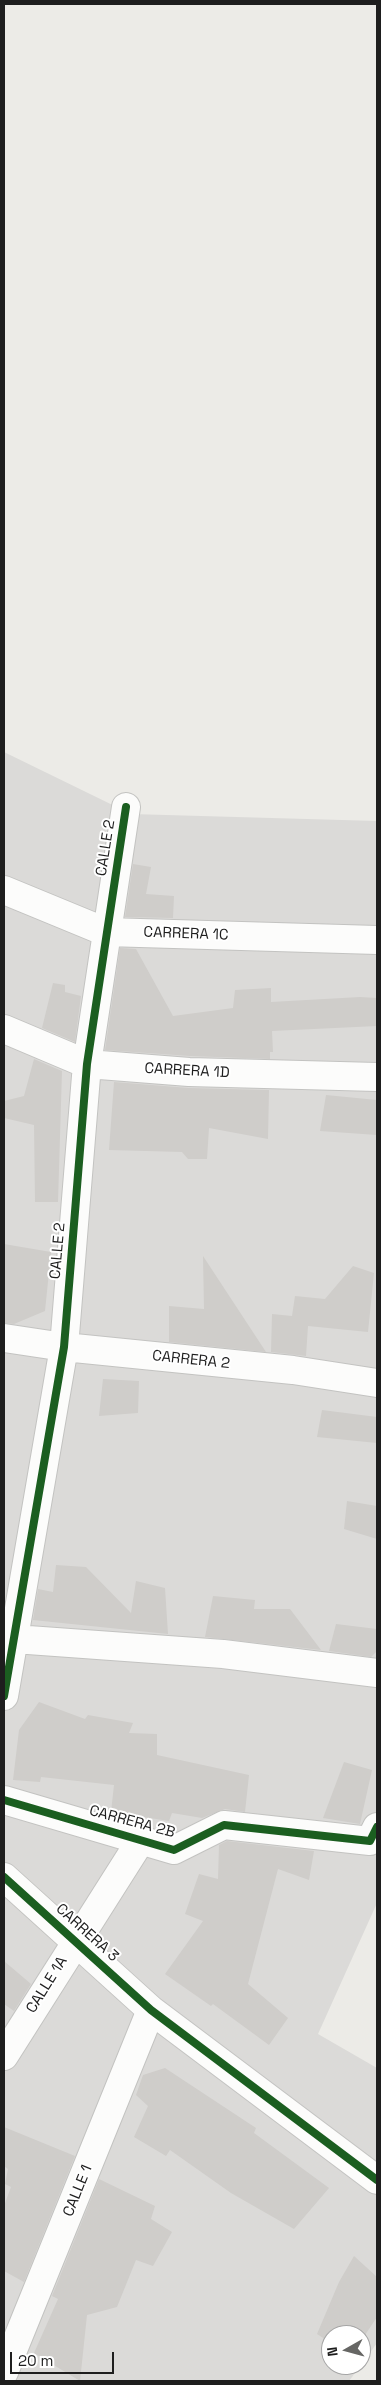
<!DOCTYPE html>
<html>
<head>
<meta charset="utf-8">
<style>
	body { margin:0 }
	#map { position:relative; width:381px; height:2385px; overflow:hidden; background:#ecebe7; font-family:"Space Grotesk",sans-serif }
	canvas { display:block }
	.frame { position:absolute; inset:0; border:5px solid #1e1e1e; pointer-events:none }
	.north { position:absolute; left:321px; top:2325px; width:50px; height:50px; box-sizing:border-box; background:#fff; border:1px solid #a5a5a5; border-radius:50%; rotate:263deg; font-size:14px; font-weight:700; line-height:20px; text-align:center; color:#1e1e1e }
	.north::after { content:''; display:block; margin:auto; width:18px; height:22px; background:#666664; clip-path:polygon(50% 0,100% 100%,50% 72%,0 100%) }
	.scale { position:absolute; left:10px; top:2352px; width:104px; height:22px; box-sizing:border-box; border:2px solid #1e1e1e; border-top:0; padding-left:6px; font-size:15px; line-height:18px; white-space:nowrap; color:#1e1e1e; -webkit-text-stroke:4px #fff; paint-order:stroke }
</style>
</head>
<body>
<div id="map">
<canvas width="381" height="2385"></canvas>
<div class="frame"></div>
<div class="north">N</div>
<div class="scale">20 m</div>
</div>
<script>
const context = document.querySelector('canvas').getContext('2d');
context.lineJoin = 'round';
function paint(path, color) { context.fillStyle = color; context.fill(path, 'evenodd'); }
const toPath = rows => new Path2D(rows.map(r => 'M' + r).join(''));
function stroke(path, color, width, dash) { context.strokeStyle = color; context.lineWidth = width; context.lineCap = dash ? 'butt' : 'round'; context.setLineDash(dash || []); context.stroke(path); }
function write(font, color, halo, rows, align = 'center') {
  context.font = font + ' "Space Grotesk",sans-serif'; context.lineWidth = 4; context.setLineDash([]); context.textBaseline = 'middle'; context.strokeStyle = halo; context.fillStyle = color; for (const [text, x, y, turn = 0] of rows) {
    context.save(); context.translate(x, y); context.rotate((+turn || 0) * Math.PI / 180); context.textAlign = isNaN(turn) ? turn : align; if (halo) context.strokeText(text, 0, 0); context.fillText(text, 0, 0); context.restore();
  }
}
paint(toPath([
	[4,752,131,814,377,821,377,1903,318,2034,377,2068,377,2343,361,2365,361,2335,331,2335,331,2365,361,2365,349,2381,4,2381]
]), '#dbdad8');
paint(toPath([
	[133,864,151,867,146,894,174,896,173,918,125,917],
	[120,948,136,949,173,1016,233,1008,235,990,271,988,271,1002,360,997,377,998,377,1026,272,1031,273,1052,270,1052,270,1059,190,1056,105,1050],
	[53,983,65,985,65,992,81,996,75,1042,42,1028],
	[34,1059,62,1071,58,1202,35,1202,34,1125,4,1118,4,1101,24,1096],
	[114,1082,189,1088,269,1090,268,1139,209,1128,207,1159,188,1159,182,1152,109,1150],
	[326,1095,377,1100,377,1135,320,1131],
	[4,1244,51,1252,45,1311,14,1324,4,1323],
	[203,1256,266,1352,169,1342,169,1306,204,1309],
	[353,1266,374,1273,368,1332,308,1326,306,1356,271,1352,272,1314,292,1316,295,1296,325,1299],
	[103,1379,139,1381,138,1413,99,1416],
	[322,1410,377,1417,377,1443,317,1437],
	[347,1501,377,1506,377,1539,344,1529],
	[56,1565,86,1567,131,1613,136,1581,165,1588,168,1634,33,1620,38,1589,53,1592],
	[213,1596,255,1600,254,1609,290,1609,321,1650,205,1637],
	[336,1624,377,1629,377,1651,371,1657,329,1651],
	[39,1702,85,1719,88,1715,133,1723,129,1733,157,1734,157,1755,249,1775,245,1812,225,1809,202,1818,172,1813,169,1821,111,1812,114,1785,41,1777,40,1782,13,1780,19,1730],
	[344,1762,372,1770,360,1824,323,1818],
	[227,1841,314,1851,309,1880,278,1869,248,1984,288,2018,269,2045,213,2004,211,2006,165,1974,203,1921,185,1914,199,1874,218,1879,219,1845],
	[4,1961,31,1984,14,2011,4,2004],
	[165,2068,256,2128,254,2133,329,2188,294,2229,231,2193,170,2150,166,2156,134,2137,148,2106,136,2095,143,2075],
	[4,2127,75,2156,24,2282,4,2271,4,2206,11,2187,5,2184,8,2169,4,2166],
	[99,2179,155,2206,151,2219,172,2232,153,2266,136,2260,117,2307,87,2315,80,2381,34,2353,58,2299,52,2296],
	[354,2256,377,2277,377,2317,361,2341,361,2335,331,2335,331,2343,317,2334,339,2282]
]), '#cfcdca');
const minor = toPath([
	[4,890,106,932,377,940],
	[4,1029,87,1064,189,1072,377,1077],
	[4,1338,64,1347,293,1370,377,1383],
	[14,1639,223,1654,377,1673],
	[4,1696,64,1347,87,1064,126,807],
	[4,1800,174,1850,224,1825,370,1841,377,1827],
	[4,1877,151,2010,377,2180],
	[4,2056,141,1840],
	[4,2372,151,2010]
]);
stroke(minor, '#c3c3c1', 30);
stroke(minor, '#fcfcfb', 28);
stroke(toPath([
	[4,1696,64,1347,87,1064,126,807],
	[4,1800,174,1850,224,1825,370,1841,377,1827],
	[4,1877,151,2010,377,2180]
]), '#1b5e20', 8);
write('15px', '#1e1e1e', '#fff', [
	["CALLE 2",106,848,-81],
	["CARRERA 1C",186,934,2],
	["CARRERA 1D",187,1071,3],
	["CALLE 2",58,1251,-85],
	["CARRERA 2",191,1360,6],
	["CARRERA 2B",132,1822,15],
	["CARRERA 3",87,1933,42],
	["CALLE 1A",47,1985,-58],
	["CALLE 1",78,2191,-68]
]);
</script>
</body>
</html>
